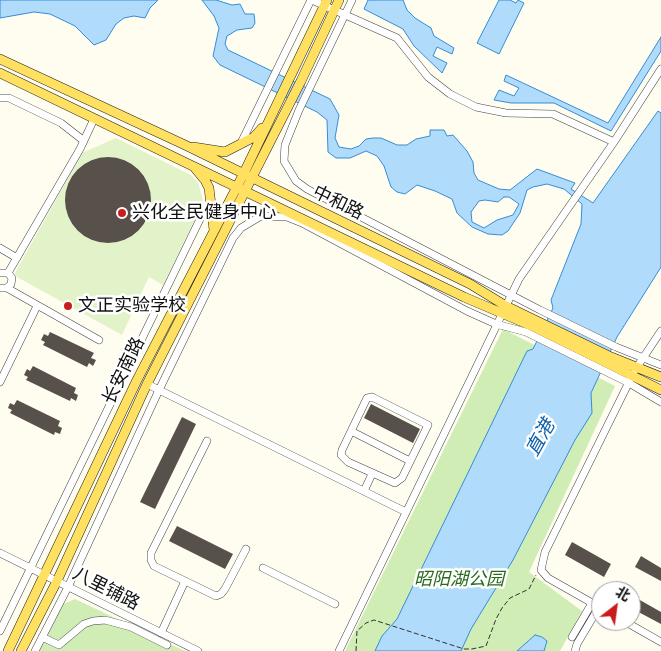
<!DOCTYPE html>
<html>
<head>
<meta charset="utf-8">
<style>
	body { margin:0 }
	#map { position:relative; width:661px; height:651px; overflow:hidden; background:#fffdf0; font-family:"PT Serif","Noto Sans SC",serif }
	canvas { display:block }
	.north { position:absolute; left:591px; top:581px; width:50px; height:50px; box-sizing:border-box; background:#fff; border:1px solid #9f9f9f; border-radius:50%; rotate:30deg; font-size:14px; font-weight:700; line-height:20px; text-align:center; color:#0f0f0f }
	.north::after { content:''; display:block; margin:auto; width:18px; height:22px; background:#c91c1c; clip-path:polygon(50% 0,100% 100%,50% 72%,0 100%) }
</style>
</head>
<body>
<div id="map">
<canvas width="661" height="651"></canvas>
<div class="north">北</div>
</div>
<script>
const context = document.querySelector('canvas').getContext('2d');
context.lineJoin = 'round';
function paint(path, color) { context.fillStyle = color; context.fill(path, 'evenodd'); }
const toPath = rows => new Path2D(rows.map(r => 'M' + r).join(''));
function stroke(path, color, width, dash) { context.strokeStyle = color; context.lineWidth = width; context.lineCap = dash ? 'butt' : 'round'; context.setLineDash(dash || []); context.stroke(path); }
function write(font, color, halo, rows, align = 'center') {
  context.font = font + ' "PT Serif","Noto Sans SC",serif'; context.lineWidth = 5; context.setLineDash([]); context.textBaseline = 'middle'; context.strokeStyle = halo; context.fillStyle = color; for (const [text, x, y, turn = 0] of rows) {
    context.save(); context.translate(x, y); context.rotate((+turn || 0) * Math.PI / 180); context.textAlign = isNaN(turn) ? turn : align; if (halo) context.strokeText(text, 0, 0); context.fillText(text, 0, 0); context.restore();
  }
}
paint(toPath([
	[503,329,615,386,529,572,582,611,560,651,345,651],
	[75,599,185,651,39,651,61,605]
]), '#d0edb6');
paint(toPath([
	[116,138,191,175,198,182,203,200,200,209,163,285,149,277,122,335,17,277,15,273,82,153]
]), '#e3f3c9');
const water = toPath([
	[0,0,158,0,150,8,145,18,134,16,124,18,116,24,106,40,94,45,75,26,50,14,34,12,0,18,0,0],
	[202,0,216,0,232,5,240,4,245,14,254,14,255,23,252,28,237,30,227,36,225,44,228,50,330,99,339,115,335,138,339,147,351,149,359,146,366,139,373,138,381,138,397,145,407,145,416,139,430,136,430,130,444,130,447,136,453,135,467,151,473,162,474,173,478,180,499,189,510,190,537,169,575,183,571,189,593,203,658,111,661,113,661,267,617,337,591,393,592,413,575,440,513,560,471,629,461,651,375,651,382,636,397,619,527,351,533,349,553,308,551,300,581,224,582,204,564,189,547,184,533,187,527,190,520,213,508,231,502,235,488,234,472,227,457,213,452,199,435,191,417,185,405,194,397,192,391,187,384,166,377,156,366,151,350,158,336,158,328,152,327,120,317,112,220,65,213,56,219,28,214,16,202,0],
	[504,197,509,197,519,204,513,215,497,220,484,228,472,222,471,212,479,201,485,200,498,202,504,197],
	[368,0,403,0,407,10,415,18,431,28,434,36,454,48,452,54,437,47,433,56,447,63,442,73,414,46,403,29,364,9,368,0],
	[499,0,510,0,516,3,518,0,524,3,499,54,477,43,499,0],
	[661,37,661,51,611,131,554,103,511,103,494,100,499,90,514,96,519,88,504,81,506,75,608,123,661,37],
	[535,635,542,637,547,641,544,651,517,651,535,635]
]);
paint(water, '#b1dbfa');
stroke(water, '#338dd7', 1);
paint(toPath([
	'65 200a43 43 0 1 1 86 0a43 43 0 1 1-86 0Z',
	[50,332,94,353,91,358,96,360,93,366,89,363,87,367,43,345,45,342,41,340,44,334,48,336],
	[33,366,76,388,74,393,78,395,76,401,71,398,70,401,26,380,28,377,24,375,27,369,30,371],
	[17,400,60,421,58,426,62,428,60,434,55,432,54,435,10,413,12,410,8,408,10,403,14,405],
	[371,404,420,429,413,443,364,418],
	[182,417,196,424,155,509,140,502],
	[177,526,233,554,225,569,169,541],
	[572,542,611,564,604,577,565,555],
	[641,556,661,568,661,581,635,567],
	[631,595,661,612,661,624,631,608]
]), '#58504a');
const minor = toPath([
	[312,0,397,38,428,77,450,94,476,107,506,113,553,114,614,142],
	[352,0,299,110,285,145,284,161,296,181,307,189,540,310,616,347,661,365],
	[0,98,9,98,61,123,84,141],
	[240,145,311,0],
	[0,248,17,258],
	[0,273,8,273,12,278,11,284,7,288],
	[8,273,80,149,94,119],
	[0,288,7,288,99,340],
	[635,370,661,331],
	[0,382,37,306],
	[147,384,406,512],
	[372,397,428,425,402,478,395,483,348,462,341,455,342,450,367,398,372,397],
	[351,431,410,461],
	[207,441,151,553,151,560,154,566,216,596,221,594,225,589,246,549],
	[364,491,372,474],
	[0,553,198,651],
	[263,568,335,604],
	[601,608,548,578,541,570,545,552,630,380],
	[624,621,661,642],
	[0,631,202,215],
	[161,633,185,581],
	[42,637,59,645,84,624,93,621,105,620,131,627,167,645],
	[572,637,592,603],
	[35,651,68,587,159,390,233,238,241,228,261,216,287,217,302,223,467,311,496,324,526,332,629,383,661,402],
	[339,651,519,279,614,142,661,69],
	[575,651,577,644,599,607]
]);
const major = toPath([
	[0,59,185,145,470,284,506,306,611,357,661,377],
	[0,73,464,297,532,326,661,390],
	[193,147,225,152,254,137,262,128],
	[195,168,205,180,209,188,214,230],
	[8,651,137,380,243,175,327,0],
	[21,651,57,581,147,384,301,81,339,0]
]);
stroke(minor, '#424242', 8);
stroke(major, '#202020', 10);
stroke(toPath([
	[356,651,357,631,366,623,374,620,464,649,472,649,486,646,496,619,502,608,510,598,529,589,536,575]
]), '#313131', 1, [5, 2.5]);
stroke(minor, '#fff', 7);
stroke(major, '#ffe060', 9);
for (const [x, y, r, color] of [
	[122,213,5,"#c91c1c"],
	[68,306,5,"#c91c1c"]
]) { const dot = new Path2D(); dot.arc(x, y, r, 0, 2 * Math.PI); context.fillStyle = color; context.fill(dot); stroke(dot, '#fff', 2); }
write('18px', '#0f0f0f', '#fff', [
	["中和路",338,203,26],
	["长安南路",124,371,-64],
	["八里铺路",106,589,27]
]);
write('18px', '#0f0f0f', '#fff', [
	["兴化全民健身中心",132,213],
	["文正实验学校",78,306]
], 'left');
write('italic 18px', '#276b1a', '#fff', [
	["昭阳湖公园",459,580]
]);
write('italic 19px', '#0e5faa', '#fff', [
	["直港",541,438,-61]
]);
</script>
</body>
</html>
